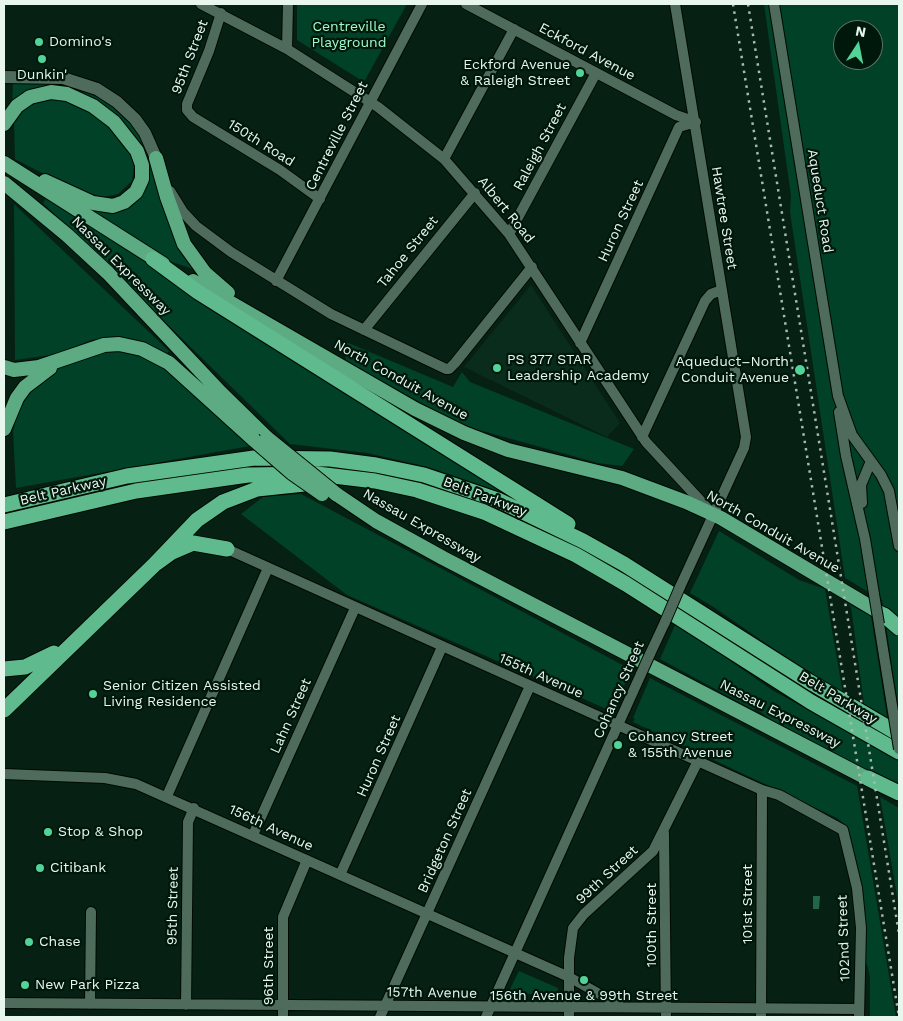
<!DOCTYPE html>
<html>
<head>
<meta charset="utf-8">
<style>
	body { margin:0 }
	#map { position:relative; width:903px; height:1021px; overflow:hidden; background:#062114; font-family:"Work Sans",sans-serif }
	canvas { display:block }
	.frame { position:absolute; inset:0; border:5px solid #e7f7ee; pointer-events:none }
	.north { position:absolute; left:833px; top:20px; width:50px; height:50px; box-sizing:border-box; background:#00170b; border:1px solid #5c7166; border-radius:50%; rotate:11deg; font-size:14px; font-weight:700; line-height:20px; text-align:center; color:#e7f7ee }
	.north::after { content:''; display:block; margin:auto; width:18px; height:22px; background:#52d397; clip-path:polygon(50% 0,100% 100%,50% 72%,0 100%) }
</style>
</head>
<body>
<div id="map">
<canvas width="903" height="1021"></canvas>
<div class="frame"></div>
<div class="north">N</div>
</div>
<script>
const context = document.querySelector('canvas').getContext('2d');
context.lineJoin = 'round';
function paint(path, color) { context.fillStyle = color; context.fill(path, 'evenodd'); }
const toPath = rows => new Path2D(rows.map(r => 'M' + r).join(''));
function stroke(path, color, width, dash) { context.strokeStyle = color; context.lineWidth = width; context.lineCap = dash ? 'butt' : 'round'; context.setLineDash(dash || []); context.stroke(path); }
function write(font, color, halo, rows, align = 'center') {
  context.font = font + ' "Work Sans",sans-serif'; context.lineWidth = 4.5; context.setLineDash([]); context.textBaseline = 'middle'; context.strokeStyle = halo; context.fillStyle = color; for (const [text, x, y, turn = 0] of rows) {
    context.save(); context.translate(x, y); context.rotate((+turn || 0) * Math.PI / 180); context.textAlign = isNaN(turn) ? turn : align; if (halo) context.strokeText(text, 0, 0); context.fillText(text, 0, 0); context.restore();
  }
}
paint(toPath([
	[531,285,620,423,607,437,464,367]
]), '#092c1c');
paint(toPath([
	[297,4,407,4,364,82,297,40],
	[764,4,899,4,899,616,883,606,882,600,845,578,790,212,791,196],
	[843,30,873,30,873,60,843,60],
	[13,84,52,84,91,94,110,104,131,124,142,139,178,241,193,269,172,262,91,210,93,207,130,204,143,151,66,89,12,107],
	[51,97,70,98,101,117,130,151,134,165,132,181,118,194,103,197,89,193,44,174,15,159,14,122,28,104],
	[46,198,230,317,500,486,499,491,428,467,367,453,290,444,43,203],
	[14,204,169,351,166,355,147,344,128,339,109,338,91,340,57,354,15,360],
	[339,339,453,387,462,372,470,382,634,449,622,466,598,463,461,425,347,362],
	[95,352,127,352,155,360,250,446,16,488,13,431,19,407,30,390,46,376,62,366],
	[301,494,632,670,611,711,347,595,241,514,263,497],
	[719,531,799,580,825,589,843,694,813,676,712,606,690,593],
	[848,604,871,616,887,717,864,704,851,607],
	[676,623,772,690,899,760,899,787,770,719,755,708,754,710,660,659],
	[886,625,899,634,899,711,892,667],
	[650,678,857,786,896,1017,870,1017,870,977,867,964,864,964,861,892,848,827,837,818,633,722,635,719,633,718],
	[880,797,899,808,899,908,894,878],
	[519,971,558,988,557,995,508,993]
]), '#014128');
paint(toPath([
	[813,896,820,896,819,909,813,909]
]), '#216747');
const minor = toPath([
	[201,4,287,49,378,107,444,159,509,234,646,442,709,510],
	[466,4,676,115,696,122],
	[675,4,746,437,744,448,680,587],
	[774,4,838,396,852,435,881,475,889,491,899,546],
	[221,13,209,51,187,104,187,110,193,117,280,170,320,199],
	[287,49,288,4],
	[444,159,514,29],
	[170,191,183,212,196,226,231,252,331,314,446,369,449,369,455,363,532,267],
	[509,234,596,73],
	[276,281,422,4],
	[364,330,475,193],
	[580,343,679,127,696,122],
	[839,412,846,456,865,539,874,594],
	[642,437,705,301,711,294,722,290],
	[862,503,861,485,871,461],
	[227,549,762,790,779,795,843,830,857,888,861,928,859,1017],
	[879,624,886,668],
	[650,654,665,622],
	[4,774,105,778,136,784,569,977,619,1005],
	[167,796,268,568],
	[664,833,666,1017],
	[253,835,355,608],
	[340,875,442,647],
	[4,1003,859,1009],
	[90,1004,91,912],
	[186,1005,188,822,194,808],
	[283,1017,283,917,307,860],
	[380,1017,530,686],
	[486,1017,641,674],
	[569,1017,569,958,573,928,584,914,653,851,698,761],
	[761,1017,762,790]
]);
const tertiary = toPath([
	[4,77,63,78,97,89,117,102,135,119,145,133,156,158]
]);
const trunk = toPath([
	[4,124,17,106,30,97,51,92,67,94,93,106,114,122,137,151,142,165,142,179,136,192,124,202,113,206,93,203,45,181],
	[156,158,167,197,184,244,205,273,228,293],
	[4,163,163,264],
	[4,183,67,235,108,273,220,392,267,438],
	[193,281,415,409,464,433,508,450,622,478,686,502,721,518,884,615],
	[4,367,14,370,39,367,104,345,119,344,142,349,169,363,254,440],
	[4,429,17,398,25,387,50,368],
	[336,494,376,521,443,558,878,784]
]);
const motorway = toPath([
	[153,259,198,292,568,524],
	[4,505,127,476,254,458,330,459,376,465,424,475,498,500,583,541,624,564,810,682,899,734],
	[4,522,136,491,248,475,317,474,375,481,417,490,484,512,576,555,626,584,811,702,899,752],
	[154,565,197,520,223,502,257,489,314,483],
	[884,615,899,628],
	[4,669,25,667,54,653],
	[4,710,154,565,172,552,193,543,227,549],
	[868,778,899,793]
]);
stroke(minor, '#000a02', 12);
stroke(tertiary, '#000a02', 14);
stroke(trunk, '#000a02', 16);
stroke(motorway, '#000a02', 17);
stroke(minor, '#4f6b5b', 10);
stroke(tertiary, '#4f6b5b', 12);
stroke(trunk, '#5cab83', 14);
stroke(motorway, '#5fbb8d', 15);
stroke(toPath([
	[733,4,899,1017],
	[748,4,899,934]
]), '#a7bab0', 2.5, [2.5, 5]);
const minorBridge = toPath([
	[874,594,879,624],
	[665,622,680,587],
	[886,668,899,749],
	[641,674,650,654]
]);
const trunkBridge = toPath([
	[267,438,336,494],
	[254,440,292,473,322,494]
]);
stroke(minorBridge, '#000a02', 12, []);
stroke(trunkBridge, '#000a02', 16, []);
stroke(minorBridge, '#4f6b5b', 10);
stroke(trunkBridge, '#5cab83', 14);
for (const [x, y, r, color] of [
	[39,42,5,"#52d397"],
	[42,59,5,"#52d397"],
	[580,73,5,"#52d397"],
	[497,368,5,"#52d397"],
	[800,370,6,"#52d397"],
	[93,694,5,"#52d397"],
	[618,745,5,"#52d397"],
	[48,832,5,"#52d397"],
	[40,868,5,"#52d397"],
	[29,942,5,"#52d397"],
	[584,980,5,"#52d397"],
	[25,985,5,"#52d397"]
]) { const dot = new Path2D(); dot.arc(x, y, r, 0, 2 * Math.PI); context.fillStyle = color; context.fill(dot); stroke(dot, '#00170b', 2); }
write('14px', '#9ffbca', '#00170b', [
	["Centreville",349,27],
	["Playground",349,43]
]);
write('14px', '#e7f7ee', '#00170b', [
	["Domino's",49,42],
	["Eckford Avenue",570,65,"right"],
	["& Raleigh Street",570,81,"right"],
	["Dunkin'",42,75,"center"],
	["PS 377 STAR",507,360],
	["Leadership Academy",507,376],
	["Aqueduct–North",789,362,"right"],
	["Conduit Avenue",789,378,"right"],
	["Senior Citizen Assisted",103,686],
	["Living Residence",103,702],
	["Cohancy Street",628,737],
	["& 155th Avenue",628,753],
	["Stop & Shop",58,832],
	["Citibank",50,868],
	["Chase",39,942],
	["New Park Pizza",35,985],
	["156th Avenue & 99th Street",584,996,"center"]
], 'left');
write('14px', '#e7f7ee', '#00170b', [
	["Eckford Avenue",587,52,28],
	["95th Street",190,57,-69],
	["Centreville Street",337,136,-63],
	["150th Road",261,143,32],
	["Raleigh Street",540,147,-62],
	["Aqueduct Road",820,201,81],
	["Albert Road",506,210,51],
	["Hawtree Street",724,218,81],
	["Huron Street",621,221,-65],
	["Tahoe Street",408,252,-51],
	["Nassau Expressway",121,266,45],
	["North Conduit Avenue",401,380,29],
	["Belt Parkway",63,491,-13],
	["Belt Parkway",485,497,21],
	["Nassau Expressway",422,526,30],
	["North Conduit Avenue",773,532,30],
	["155th Avenue",541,676,24],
	["Cohancy Street",619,690,-66],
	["Belt Parkway",838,698,31],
	["Nassau Expressway",780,714,27],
	["Lahn Street",291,716,-66],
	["Huron Street",379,756,-66],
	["156th Avenue",271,828,25],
	["Bridgeton Street",445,841,-66],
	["99th Street",607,875,-43],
	["101st Street",748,904,-90],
	["95th Street",173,906,-89],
	["100th Street",652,925,-90],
	["102nd Street",844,938,-92],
	["96th Street",269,966,-90],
	["157th Avenue",432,993,1]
]);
</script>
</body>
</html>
